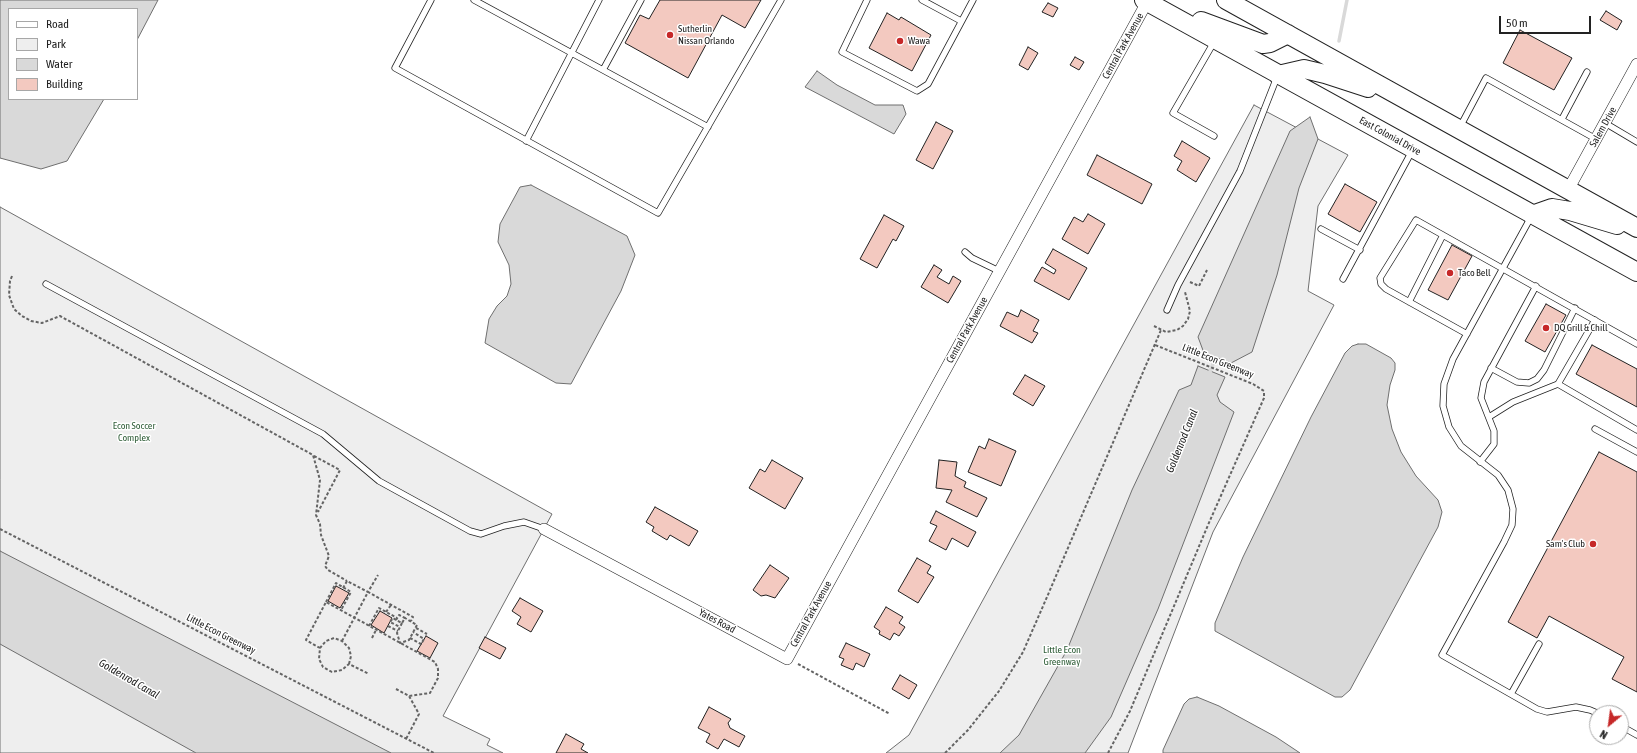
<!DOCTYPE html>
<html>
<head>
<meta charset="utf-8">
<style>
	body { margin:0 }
	#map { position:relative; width:1637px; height:753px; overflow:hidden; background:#fff; font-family:"Asap Condensed",sans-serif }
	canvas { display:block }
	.legend { position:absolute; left:8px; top:8px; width:130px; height:92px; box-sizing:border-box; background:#fff; border:1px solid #a7a7a7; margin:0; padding:5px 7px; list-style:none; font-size:12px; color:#222 }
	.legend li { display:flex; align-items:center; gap:8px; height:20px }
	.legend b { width:20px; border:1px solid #a7a7a7 }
	.north { position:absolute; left:1589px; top:705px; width:40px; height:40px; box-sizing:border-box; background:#fff; border:1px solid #a7a7a7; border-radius:50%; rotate:209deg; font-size:11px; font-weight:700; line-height:16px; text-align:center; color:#222 }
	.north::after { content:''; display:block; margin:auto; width:14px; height:18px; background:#c62828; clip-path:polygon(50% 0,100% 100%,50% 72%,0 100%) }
	.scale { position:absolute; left:1499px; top:16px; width:92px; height:18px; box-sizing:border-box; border:2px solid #222; border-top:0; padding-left:5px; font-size:12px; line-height:14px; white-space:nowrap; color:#222; -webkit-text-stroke:3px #fff; paint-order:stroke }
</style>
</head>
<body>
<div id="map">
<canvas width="1637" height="753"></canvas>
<ul class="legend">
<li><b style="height:5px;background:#fff"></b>Road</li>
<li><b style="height:11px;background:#eee"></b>Park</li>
<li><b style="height:11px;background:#d9d9d9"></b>Water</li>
<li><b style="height:11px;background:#f3c9c0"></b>Building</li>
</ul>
<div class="north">N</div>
<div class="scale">50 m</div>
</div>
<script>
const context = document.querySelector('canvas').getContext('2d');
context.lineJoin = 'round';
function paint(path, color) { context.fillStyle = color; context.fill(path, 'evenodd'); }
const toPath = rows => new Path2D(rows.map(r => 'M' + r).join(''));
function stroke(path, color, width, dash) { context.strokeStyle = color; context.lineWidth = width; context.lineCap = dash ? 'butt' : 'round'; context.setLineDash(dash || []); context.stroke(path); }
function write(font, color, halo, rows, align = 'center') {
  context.font = font + ' "Asap Condensed",sans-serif'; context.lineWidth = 3; context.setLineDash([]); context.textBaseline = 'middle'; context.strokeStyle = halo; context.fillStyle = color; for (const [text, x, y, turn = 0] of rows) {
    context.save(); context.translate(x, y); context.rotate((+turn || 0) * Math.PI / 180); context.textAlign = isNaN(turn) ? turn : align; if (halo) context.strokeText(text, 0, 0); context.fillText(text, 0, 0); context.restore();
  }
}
const green = toPath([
	[1254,105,1348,155,1318,206,1308,291,1334,305,1213,532,1128,753,886,753,909,735,1254,105],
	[0,207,552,514,443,716,490,739,487,745,503,753,0,753,0,207]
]);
paint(green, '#eee');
stroke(green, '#6f6f6f', 1);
const water = toPath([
	[0,0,158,0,137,40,137,9,9,9,9,99,104,99,67,161,41,169,0,158,0,0],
	[817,71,837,85,875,105,903,105,906,114,894,134,805,87,817,71],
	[1310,117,1318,139,1299,188,1277,275,1252,352,1231,363,1204,353,1198,337,1290,131,1310,117],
	[531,185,627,236,635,255,621,291,571,384,556,383,485,343,489,319,497,306,507,296,511,284,509,265,498,242,500,224,520,187,531,185],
	[1358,344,1366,344,1391,358,1395,363,1395,370,1390,385,1387,405,1392,429,1401,452,1416,476,1438,500,1442,512,1438,527,1350,690,1342,697,1335,697,1215,631,1215,623,1243,557,1311,417,1345,353,1352,346,1358,344],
	[1198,366,1225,377,1217,395,1220,402,1234,412,1158,609,1111,717,1085,753,1000,753,1019,735,1067,650,1132,490,1179,390,1191,385,1198,366],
	[0,551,391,753,196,753,0,644,0,551],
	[1197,697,1219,706,1276,737,1300,753,1163,753,1163,750,1184,704,1189,699,1197,697]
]);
paint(water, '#d9d9d9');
stroke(water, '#6f6f6f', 1);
stroke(toPath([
	[1339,41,1347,0],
	[1209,374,1217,354]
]), '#d9d9d9', 3.5);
const building = toPath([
	[660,0,761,0,745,28,722,15,688,78,625,43,640,15,649,19,660,0],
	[1048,3,1058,8,1053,17,1042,12,1048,3],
	[1606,11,1622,21,1617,30,1600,20,1606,11],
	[887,13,899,20,901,17,931,35,912,71,869,48,887,13],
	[1520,30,1572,58,1554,90,1503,63,1520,30],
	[1028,47,1038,53,1028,70,1019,65,1028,47],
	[1075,57,1084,62,1079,70,1070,65,1075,57],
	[936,122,953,131,933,169,916,160,936,122],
	[1182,141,1210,158,1196,182,1177,170,1182,161,1174,156,1182,141],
	[1097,155,1152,184,1142,204,1087,175,1097,155],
	[1345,184,1377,202,1360,232,1328,214,1345,184],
	[1088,214,1105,224,1088,254,1062,239,1074,217,1083,222,1088,214],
	[884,215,904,226,896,241,893,239,877,268,860,259,884,215],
	[1452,245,1472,256,1448,300,1428,290,1452,245],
	[1053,249,1087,268,1069,300,1034,281,1042,267,1054,274,1056,270,1045,263,1053,249],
	[934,265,942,270,937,277,949,284,953,276,961,281,948,303,921,287,934,265],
	[1546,304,1566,315,1545,352,1525,341,1546,304],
	[1021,310,1039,320,1033,331,1038,333,1032,343,1000,326,1007,312,1018,317,1021,310],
	[1592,345,1637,369,1637,407,1576,374,1592,345],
	[1025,375,1045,386,1033,406,1013,394,1025,375],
	[989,439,1016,451,1001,486,968,472,979,446,985,449,989,439],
	[1599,452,1637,472,1637,692,1612,679,1624,657,1549,616,1537,638,1508,622,1599,452],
	[772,460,803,478,785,509,749,488,760,469,765,472,772,460],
	[939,460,957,462,955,476,966,482,964,487,987,498,977,517,946,502,952,490,936,488,939,460],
	[655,507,698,531,689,546,670,535,667,540,652,531,654,527,646,522,655,507],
	[936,511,976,532,968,547,952,538,946,550,929,541,937,526,930,523,936,511],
	[917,558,931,566,927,573,934,577,918,603,898,591,917,558],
	[770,565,789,578,775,598,766,595,761,596,753,590,770,565],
	[336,586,349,593,340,608,328,601,336,586],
	[520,598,543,611,531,632,517,624,521,617,512,611,520,598],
	[886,607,903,617,899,623,905,627,899,636,894,633,890,640,879,634,880,631,874,627,886,607],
	[380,611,392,618,384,633,371,625,380,611],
	[426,636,438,643,430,658,417,651,426,636],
	[485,637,506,648,500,659,479,648,485,637],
	[846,643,870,654,864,667,856,663,853,670,841,665,844,659,839,657,846,643],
	[900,675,917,685,909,699,892,689,900,675],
	[709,707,731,719,728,723,730,728,745,736,739,747,724,739,718,749,706,742,710,734,698,728,709,707],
	[566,734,584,744,581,749,588,753,556,753,566,734]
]);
paint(building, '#f3c9c0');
stroke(building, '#222', 1);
const service = toPath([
	[431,0,395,68,658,213,781,0],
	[474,0,708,127],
	[867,0,842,52,917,91,928,84,973,0],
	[922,0,961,21],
	[1214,42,1173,113,1214,136],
	[603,70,641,0],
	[1562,119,1587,72],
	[1605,123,1637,142],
	[1460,127,1486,78,1596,139],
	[526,141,599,0],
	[1531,217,1453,359,1444,384,1443,406,1449,427,1461,446,1498,475,1508,490,1513,509,1512,525,1504,542,1442,655,1537,709,1547,712,1576,707,1590,710,1597,713],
	[1321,229,1360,250],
	[965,252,972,258,999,271],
	[1343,279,1412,151],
	[46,284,323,434,379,481,470,531,481,534,504,526,524,522,544,529],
	[1409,302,1443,235],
	[1167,310,1178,285,1240,171,1277,77],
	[1595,320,1558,384,1637,430],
	[1467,334,1386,289,1381,284,1380,278,1416,220,1637,344],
	[1491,368,1517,382,1529,383,1537,379,1544,370,1575,308],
	[1489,417,1513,402,1558,384],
	[1595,429,1637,452],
	[1480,462,1494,444,1494,431,1481,398,1484,382,1536,286],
	[1511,694,1539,644],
	[1621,726,1637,735]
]);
const minor = toPath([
	[1568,190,1637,64],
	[544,529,787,659,1147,2]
]);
const trunk = toPath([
	[1144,0,1637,272],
	[1226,0,1637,228],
	[1201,21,1263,44,1270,43,1288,34],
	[1278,75,1304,69,1325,74,1368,88],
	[1532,215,1552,208,1570,211,1617,225]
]);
stroke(service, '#222', 7);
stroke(minor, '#222', 12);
stroke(trunk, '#222', 20);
stroke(toPath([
	[12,276,10,281,9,295,14,309,22,316,31,321,42,323,60,316,313,455,320,480,316,515,320,524,321,535,329,556,325,566,328,570,347,581],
	[1190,282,1199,286,1207,270],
	[1154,326,1166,332,1177,330,1183,326,1188,319,1190,311,1185,292],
	[314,456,340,470,318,512],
	[0,529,434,753],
	[343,588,347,581,368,592,378,575],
	[326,602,336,583,351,592,341,610],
	[386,612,391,605],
	[396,620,399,615,405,618,402,623,396,620,393,618,390,622,400,627],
	[402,623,397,633,400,643,409,640,417,625,405,618],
	[369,626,379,608,397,618],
	[388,626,398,631],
	[416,628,427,634],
	[372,638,376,630],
	[410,638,421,644,424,639,413,632],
	[342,641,368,592,413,617,411,621],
	[320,648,306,640,326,602,435,662,438,669,438,678,430,693,409,696],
	[349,664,351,656,349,648,342,641,334,638,326,641,320,648,319,659,323,667,332,672,342,670,349,664,369,674],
	[798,664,890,714],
	[396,689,409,696,419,714,406,739],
	[945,753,968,730,999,691,1023,652,1047,597,1161,330],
	[1108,753,1130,711,1208,525,1264,398,1264,391,1253,384,1155,345]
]), '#646464', 2, [3, 2]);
stroke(service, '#fff', 5.5);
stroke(minor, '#fff', 11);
stroke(trunk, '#fff', 18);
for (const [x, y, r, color] of [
	[670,35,4,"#c62828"],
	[900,41,4,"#c62828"],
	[1450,273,4,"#c62828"],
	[1546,328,4,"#c62828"],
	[1593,544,4,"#c62828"]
]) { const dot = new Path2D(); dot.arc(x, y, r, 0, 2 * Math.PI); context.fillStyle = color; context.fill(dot); stroke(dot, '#fff', 1.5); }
write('10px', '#222', '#fff', [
	["Sutherlin",678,29],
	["Nissan Orlando",678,41],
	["Wawa",908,41],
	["Taco Bell",1458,273],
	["DQ Grill & Chill",1554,328],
	["Sam's Club",1585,544,"right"]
], 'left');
write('10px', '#222', '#fff', [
	["Central Park Avenue",1123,46,-61],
	["Salem Drive",1603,127,-61],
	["East Colonial Drive",1390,136,29],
	["Central Park Avenue",967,330,-61],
	["Little Econ Greenway",1218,361,22],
	["Central Park Avenue",811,614,-61],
	["Yates Road",717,621,28],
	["Little Econ Greenway",221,634,27]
]);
write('10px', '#2f5e38', '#fff', [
	["Econ Soccer",134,426],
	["Complex",134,438],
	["Little Econ",1062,650],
	["Greenway",1062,662]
]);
write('italic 11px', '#222', '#fff', [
	["Goldenrod Canal",1182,441,-68],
	["Goldenrod Canal",129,679,30]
]);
</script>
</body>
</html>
